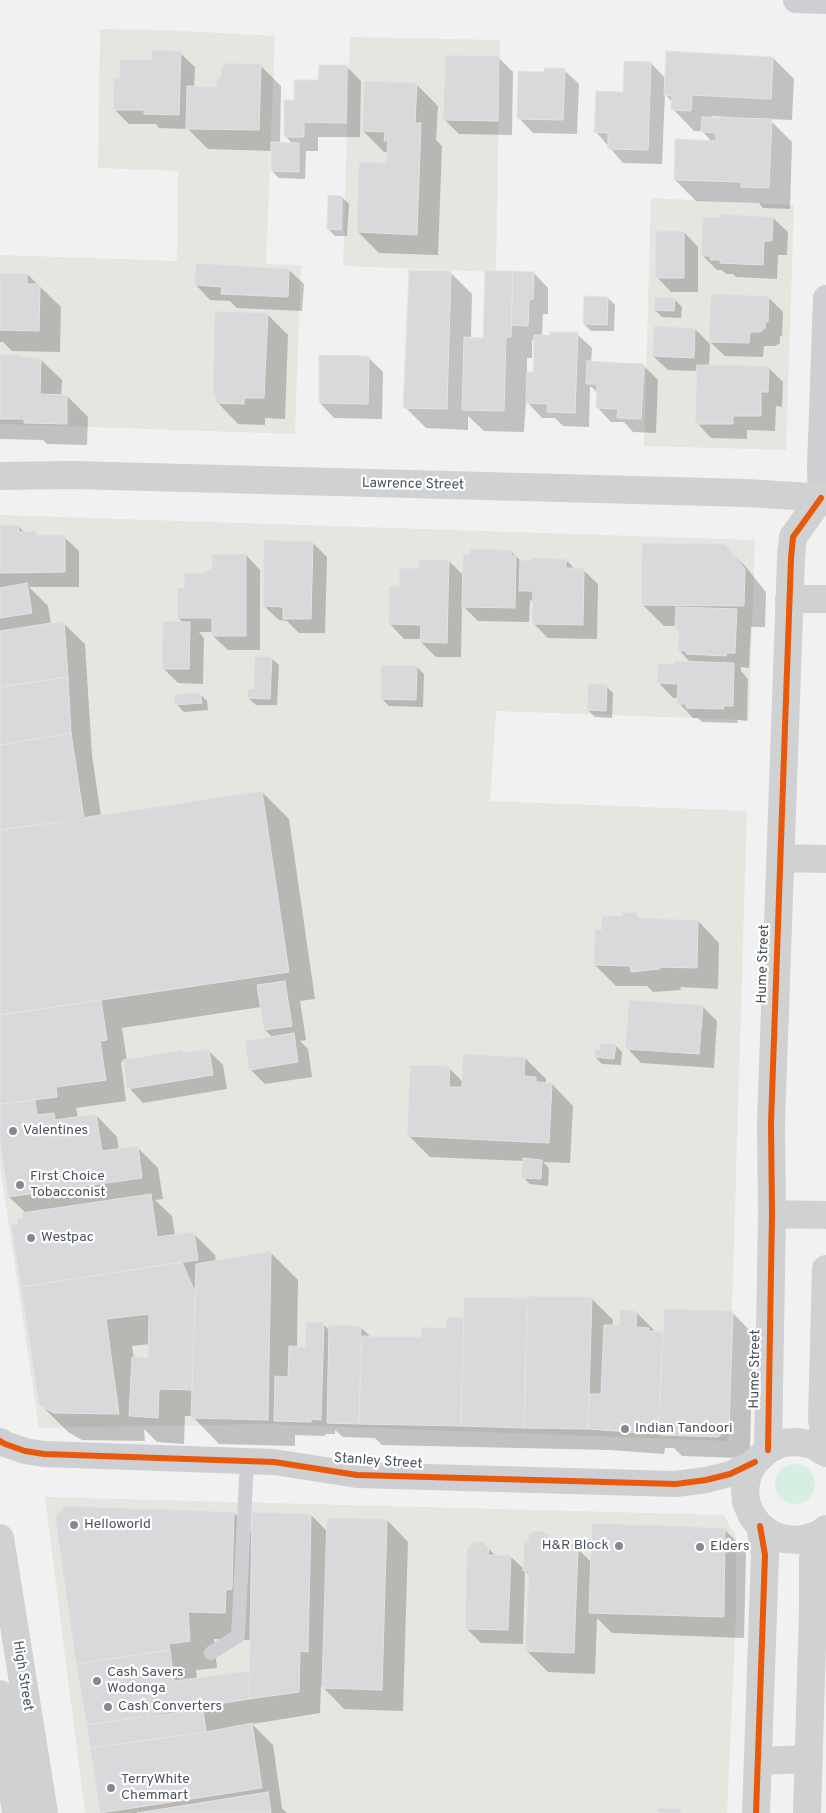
<!DOCTYPE html>
<html>
<head>
<meta charset="utf-8">
<style>
	body { margin:0 }
	canvas { display:block; background:#f2f1f1 }
</style>
</head>
<body>
<canvas width="826" height="1813"></canvas>
<script>
const context = document.querySelector('canvas').getContext('2d');
context.lineJoin = 'round';
function paint(path, color) { context.fillStyle = color; context.fill(path, 'evenodd'); }
const toPath = rows => new Path2D(rows.map(r => 'M' + r).join(''));
function stroke(path, color, width, dash) { context.strokeStyle = color; context.lineWidth = width; context.lineCap = dash ? 'butt' : 'round'; context.setLineDash(dash || []); context.stroke(path); }
function write(font, color, halo, rows, align = 'center') {
  context.font = font + ' Overpass,sans-serif'; context.lineWidth = 4.5; context.setLineDash([]); context.textBaseline = 'middle'; context.strokeStyle = halo; context.fillStyle = color; for (const [text, x, y, turn = 0] of rows) {
    context.save(); context.translate(x, y); context.rotate((+turn || 0) * Math.PI / 180); context.textAlign = isNaN(turn) ? turn : align; if (halo) context.strokeText(text, 0, 0); context.fillText(text, 0, 0); context.restore();
  }
}
paint(toPath([
	[100,29,165,30,275,36,266,264,301,265,295,434,0,424,0,255,177,261,178,171,98,168],
	[350,37,500,40,496,272,343,266],
	[651,198,794,205,786,450,644,446],
	[0,515,755,540,749,720,496,711,490,801,747,811,728,1441,266,1424,39,1428,0,1165],
	[45,1497,724,1515,736,1537,736,1617,727,1813,85,1813]
]), '#e6e5e0');
paint(toPath([
	'775 1484a20 20 0 1 1 40 0a20 20 0 1 1-40 0Z'
]), '#d7efe3');
paint(toPath([
	[180,53,195,67,194,87,217,88,260,65,281,86,280,144,293,144,285,136,295,101,320,82,346,66,361,81,360,137,318,137,318,151,306,151,305,179,279,178,272,171,272,151,208,149,188,129,159,128,156,124,129,124,114,109,120,80,153,61],
	[499,58,513,72,512,135,459,134,444,119],
	[773,58,794,79,792,120,769,119,792,142,790,209,763,208,759,203,696,201,675,180,712,142,702,131,694,131,673,109,673,103,665,94,662,164,623,163,596,132,624,93,651,63,666,79],
	[712,116,730,117,730,119,712,118],
	[564,70,579,84,577,134,533,133,519,118,545,73],
	[416,84,438,106,436,140,442,146,438,255,379,253,358,232,388,164,388,152,384,152,363,131],
	[342,197,349,204,347,236,335,236,328,229],
	[773,218,788,232,787,255,778,255,777,279,736,277,733,274,726,274,722,270,717,270,702,255],
	[684,232,698,247,698,292,671,292,657,277],
	[289,270,304,284,302,311,237,308,230,301,210,300,196,285],
	[451,273,472,294,471,338,485,339,534,273,548,288,548,314,543,314,542,336,577,334,592,348,591,363,643,365,658,380,656,433,633,432,624,422,611,422,597,407,598,393,590,386,589,427,563,426,555,418,542,418,526,401,524,432,484,431,468,416,468,430,426,428,405,407],
	[532,340,535,340,534,374,527,373,527,358,532,358],
	[0,274,27,274,61,307,60,352,12,351,3,342,0,342],
	[608,298,615,305,614,331,591,331,584,324],
	[769,298,783,312,782,336,780,336,780,343,775,346,764,346,763,357,725,356,710,342],
	[674,299,682,307,681,318,662,317,655,310],
	[267,314,288,335,285,419,265,418,265,425,238,424,217,402,217,397,214,394],
	[695,329,710,344,709,366,768,367,783,382,782,407,776,406,775,431,747,430,747,439,711,438,697,423,698,371,668,370,653,356],
	[0,356,40,359,62,380,61,396,67,396,88,417,87,445,47,444,43,440,0,439],
	[368,357,383,372,382,419,334,418,320,403],
	[0,526,18,526,25,533,35,533,39,537,64,537,79,551,79,587,29,587,48,606,51,624,63,623,85,644,92,755,101,816,262,792,289,819,315,999,300,1001,306,1040,300,1041,308,1049,312,1077,265,1084,251,1070,246,1042,273,1038,265,1030,261,1007,122,1028,127,1061,182,1051,185,1054,208,1050,223,1065,227,1089,143,1103,129,1088,124,1061,121,1062,126,1101,76,1108,78,1118,96,1115,117,1137,119,1150,137,1147,158,1168,163,1199,155,1200,172,1216,175,1236,194,1234,215,1255,216,1262,271,1253,298,1280,297,1347,306,1348,323,1324,330,1331,360,1327,371,1337,422,1338,448,1329,465,1318,465,1298,591,1298,613,1320,612,1327,620,1327,636,1312,656,1332,664,1333,732,1312,753,1334,750,1449,740,1458,682,1456,674,1448,665,1448,664,1454,610,1450,382,1445,375,1438,343,1437,335,1430,335,1434,325,1434,325,1436,295,1435,295,1446,219,1444,192,1416,185,1416,184,1444,157,1442,144,1429,145,1441,82,1440,68,1432,40,1404,24,1219,26,1213,9,1197,0,1133],
	[150,1344,149,1359,134,1358,132,1346],
	[312,542,327,557,325,633,299,633,287,621,279,620,264,606],
	[724,545,746,567,766,592,765,627,751,627,749,668,741,667,741,671,748,679,747,721,737,720,738,723,702,722,698,718,693,718,679,703,679,698,673,698,659,683,674,665,691,663,679,650,680,632,676,626,664,626,642,604],
	[511,551,521,561,566,560,575,569,583,570,598,584,597,639,548,638,534,624,534,604,530,599,529,622,478,621,462,605,461,657,436,657,421,642,421,639,404,639,390,624,400,588,420,570,449,561,464,576],
	[246,555,260,570,260,650,228,650,213,636,213,632,199,632,204,638,203,684,178,683,163,668,183,623,178,617,186,589],
	[271,658,279,665,277,705,256,705,248,698,255,690],
	[417,667,424,674,423,707,389,706,382,699],
	[606,686,613,693,612,718,595,717,588,710],
	[200,694,207,701,208,710,184,712,177,705,176,696],
	[635,914,641,920,698,921,719,943,718,989,680,987,681,990,653,992,647,986,616,986,595,965,624,917],
	[702,1006,717,1021,714,1068,641,1063,627,1048],
	[615,1045,622,1052,621,1065,602,1064,595,1057],
	[525,1058,546,1079,546,1084,552,1084,573,1106,570,1163,543,1162,549,1168,548,1186,530,1184,523,1177,524,1161,430,1157,409,1136,449,1068,463,1082],
	[234,1513,253,1532,311,1515,328,1532,387,1520,408,1542,403,1711,344,1709,321,1685,320,1713,252,1724,273,1745,282,1808,287,1813,101,1813,78,1663],
	[214,1639,250,1640,250,1672,197,1679,196,1670,217,1668],
	[725,1530,746,1551,744,1638,612,1633,597,1618,595,1674,548,1672,527,1651,530,1575,525,1571,523,1644,481,1643,466,1628,483,1543,496,1556,511,1557,525,1570,547,1536,549,1536,562,1548,574,1545,592,1563]
]), '#0003');
const building = toPath([
	[152,50,181,51,179,115,144,114,144,110,113,110,114,78,119,79,120,59,152,60,152,50],
	[666,51,773,57,771,99,692,95,691,111,671,110,672,96,664,95,666,51],
	[445,55,499,56,498,121,443,120,445,55],
	[624,61,651,62,648,150,608,149,608,133,594,132,596,91,623,92,624,61],
	[226,63,261,64,259,130,186,129,187,86,216,87,216,80,221,76,222,67,226,63],
	[319,65,347,65,346,123,304,122,304,137,284,137,284,100,294,100,294,80,318,80,319,65],
	[544,68,565,68,563,120,517,119,518,71,544,72,544,68],
	[364,81,417,83,415,123,421,123,417,235,357,232,359,162,386,163,388,141,384,141,385,132,362,131,364,81],
	[702,117,772,119,769,188,741,187,741,182,674,180,675,139,716,141,716,133,701,132,702,117],
	[271,142,299,143,299,172,271,171,271,142],
	[328,195,342,196,341,230,327,229,328,195],
	[720,214,773,217,772,241,764,241,763,265,720,263,720,260,710,260,710,256,701,256,703,217,720,218,720,214],
	[656,231,684,231,684,278,655,278,656,231],
	[196,263,289,269,288,297,221,294,222,287,194,285,196,263],
	[409,270,451,271,447,409,403,408,409,270],
	[485,271,513,271,511,337,506,337,504,411,462,410,464,337,483,338,485,271],
	[513,271,534,272,533,299,529,300,528,326,511,325,513,271],
	[0,273,27,273,27,284,40,284,39,331,0,330,0,273],
	[711,294,769,296,768,322,766,321,765,328,760,332,750,332,749,343,709,342,711,294],
	[584,296,608,297,607,325,583,324,584,296],
	[655,297,675,298,674,311,654,310,655,297],
	[215,311,268,313,264,398,244,398,244,404,215,403,215,394,213,394,215,311],
	[654,326,695,328,694,358,652,356,654,326],
	[551,332,578,332,575,413,547,412,548,404,526,403,527,372,533,372,534,335,550,335,551,332],
	[0,354,21,355,21,357,41,358,40,394,67,395,67,424,24,423,24,419,0,419,0,354],
	[319,355,369,356,368,404,319,403,319,355],
	[587,361,644,364,641,419,617,418,618,409,596,408,597,384,586,384,587,361],
	[697,365,769,366,768,392,761,392,761,416,733,416,733,424,695,424,697,365],
	[0,525,18,525,19,532,36,531,36,535,65,535,65,572,0,573,0,525],
	[264,540,313,541,311,619,283,619,283,607,263,606,264,540],
	[642,543,725,544,745,569,744,606,641,605,642,543],
	[470,549,511,550,511,555,516,555,515,608,462,607,463,554,470,554,470,549],
	[212,554,246,554,246,636,212,636,212,618,177,618,177,588,184,588,184,573,203,573,212,568,212,554],
	[533,558,566,559,566,568,584,568,583,625,532,624,533,591,519,591,520,560,532,560,533,558],
	[419,559,449,560,447,643,420,642,421,625,388,624,389,586,399,586,399,568,419,568,419,559],
	[27,583,32,613,0,618,0,588,27,583],
	[676,607,737,609,735,653,727,653,726,656,686,654,686,651,678,651,679,630,675,628,676,607],
	[64,621,68,677,0,687,0,631,64,621],
	[163,621,190,622,189,669,162,669,163,621],
	[255,656,272,657,270,699,247,698,248,689,254,689,255,656],
	[674,661,734,663,733,706,723,706,724,709,686,708,686,704,677,704,678,684,657,683,658,663,673,664,674,661],
	[381,665,417,665,416,700,380,699,381,665],
	[68,677,71,733,0,745,0,687,68,677],
	[588,684,607,684,606,711,587,710,588,684],
	[200,692,202,703,175,705,174,695,200,692],
	[71,733,84,819,0,830,0,745,71,733],
	[262,791,289,972,0,1015,0,830,262,791],
	[622,912,636,913,636,918,698,920,697,968,660,967,660,969,631,972,630,966,594,965,595,929,601,930,602,915,622,916,622,912],
	[285,981,292,1026,264,1030,257,985,285,981],
	[101,1000,107,1040,100,1041,106,1080,56,1087,57,1097,0,1104,0,1015,101,1000],
	[629,1000,703,1005,699,1054,625,1049,629,1000],
	[294,1033,298,1062,249,1070,245,1041,294,1033],
	[600,1043,616,1044,614,1059,594,1057,595,1049,600,1049,600,1043],
	[209,1049,213,1075,127,1089,123,1060,183,1050,183,1053,209,1049],
	[463,1054,525,1057,524,1076,536,1077,536,1082,552,1083,549,1143,407,1136,410,1065,450,1066,449,1087,462,1087,463,1054],
	[35,1100,37,1115,54,1113,55,1120,96,1114,102,1151,138,1146,142,1178,8,1197,0,1142,0,1104,35,1100],
	[523,1158,542,1160,541,1179,521,1178,523,1158],
	[151,1194,157,1237,194,1232,198,1260,21,1287,11,1225,17,1223,17,1218,23,1218,22,1213,151,1194],
	[271,1251,268,1420,191,1418,196,1264,271,1251],
	[182,1262,195,1292,192,1390,159,1389,158,1418,129,1416,132,1357,148,1358,149,1314,106,1319,119,1414,54,1413,39,1405,21,1287,182,1262],
	[528,1296,592,1297,588,1429,524,1428,528,1296],
	[464,1297,527,1298,524,1428,461,1426,464,1297],
	[664,1309,733,1311,729,1428,718,1437,659,1435,664,1309],
	[620,1310,637,1311,636,1327,649,1328,649,1331,663,1331,658,1428,644,1427,644,1433,588,1429,589,1394,601,1394,604,1325,619,1325,620,1310],
	[447,1317,464,1317,461,1426,359,1424,362,1336,421,1337,421,1327,446,1328,447,1317],
	[306,1322,324,1322,321,1420,311,1419,311,1422,274,1421,275,1376,288,1377,289,1346,305,1347,306,1322],
	[329,1325,361,1326,359,1424,327,1423,329,1325],
	[65,1506,234,1512,232,1589,226,1590,225,1613,188,1612,190,1641,169,1644,170,1650,76,1664,55,1517,65,1506],
	[252,1512,311,1514,308,1652,300,1651,299,1692,249,1699,252,1512],
	[327,1518,387,1519,382,1690,322,1688,327,1518],
	[592,1523,725,1528,724,1617,589,1613,592,1523],
	[534,1531,543,1531,547,1535,550,1535,550,1539,556,1540,555,1548,559,1549,564,1544,575,1544,578,1549,574,1653,525,1651,529,1571,523,1571,524,1541,528,1541,529,1534,534,1531],
	[474,1541,483,1542,489,1548,488,1555,511,1555,508,1630,465,1629,467,1550,474,1541],
	[170,1650,174,1681,248,1671,249,1699,87,1725,76,1664,170,1650],
	[203,1709,206,1732,90,1748,87,1725,203,1709],
	[252,1723,262,1788,100,1813,90,1748,206,1732,252,1723],
	[268,1792,271,1813,137,1813,268,1792],
	[658,1808,681,1809,681,1813,658,1813,658,1808]
]);
paint(building, '#d9d9db');
stroke(building, '#e3e3e4', 1);
stroke(toPath([
	[211,1653,238,1636,247,1461]
]), '#cdcfd2', 14);
stroke(toPath([
	[796,0,826,1],
	[821,498,820,468,826,298],
	[0,1441,5,1444,25,1451,44,1454,274,1462,357,1475,676,1484,706,1480,730,1474,755,1462]
]), '#cdcfd2', 26);
stroke(toPath([
	[0,476,73,475,747,493,826,498],
	[789,599,826,599],
	[780,858,826,859],
	[772,1214,826,1215],
	[826,1269,822,1419,826,1445],
	[768,1450,772,1214,771,1123,791,558,793,537,821,498],
	[826,1453,813,1445,798,1442,782,1443,768,1450,755,1462,748,1474,745,1488,746,1502,752,1516,760,1526,772,1535,785,1539,799,1540,818,1535,826,1529],
	[0,1538,44,1813],
	[0,1694,16,1813],
	[758,1761,809,1759],
	[756,1813,765,1555,760,1526],
	[807,1813,813,1610,813,1558,818,1535]
]), '#cfd1d3', 28);
stroke(toPath([
	[0,1441,5,1444,25,1451,44,1454,274,1462,357,1475,676,1484,706,1480,730,1474,755,1462],
	[768,1450,772,1214,771,1123,791,558,793,537,821,498],
	[756,1813,765,1555,760,1526]
]), '#e8590c', 6);
for (const [x, y, r, color] of [
	[13,1131,5,"#848a91"],
	[20,1185,5,"#848a91"],
	[31,1238,5,"#848a91"],
	[625,1429,5,"#848a91"],
	[74,1525,5,"#848a91"],
	[619,1546,5,"#848a91"],
	[700,1547,5,"#848a91"],
	[97,1681,5,"#848a91"],
	[108,1707,5,"#848a91"],
	[111,1788,5,"#848a91"]
]) { const dot = new Path2D(); dot.arc(x, y, r, 0, 2 * Math.PI); context.fillStyle = color; context.fill(dot); stroke(dot, '#fff', 2); }
write('14px', '#49525d', '#fff', [
	["Lawrence Street",413,485,1],
	["Hume Street",764,964,-88],
	["Hume Street",756,1369,-89],
	["Stanley Street",378,1462,4],
	["High Street",22,1676,81]
]);
write('14px', '#49525d', '#fff', [
	["Valentines",23,1131],
	["First Choice",30,1177],
	["Tobacconist",30,1193],
	["Westpac",41,1238],
	["Indian Tandoori",635,1429],
	["Helloworld",84,1525],
	["H&R Block",609,1546,"right"],
	["Elders",710,1547],
	["Cash Savers",107,1673],
	["Wodonga",107,1689],
	["Cash Converters",118,1707],
	["TerryWhite",121,1780],
	["Chemmart",121,1796]
], 'left');
</script>
</body>
</html>
